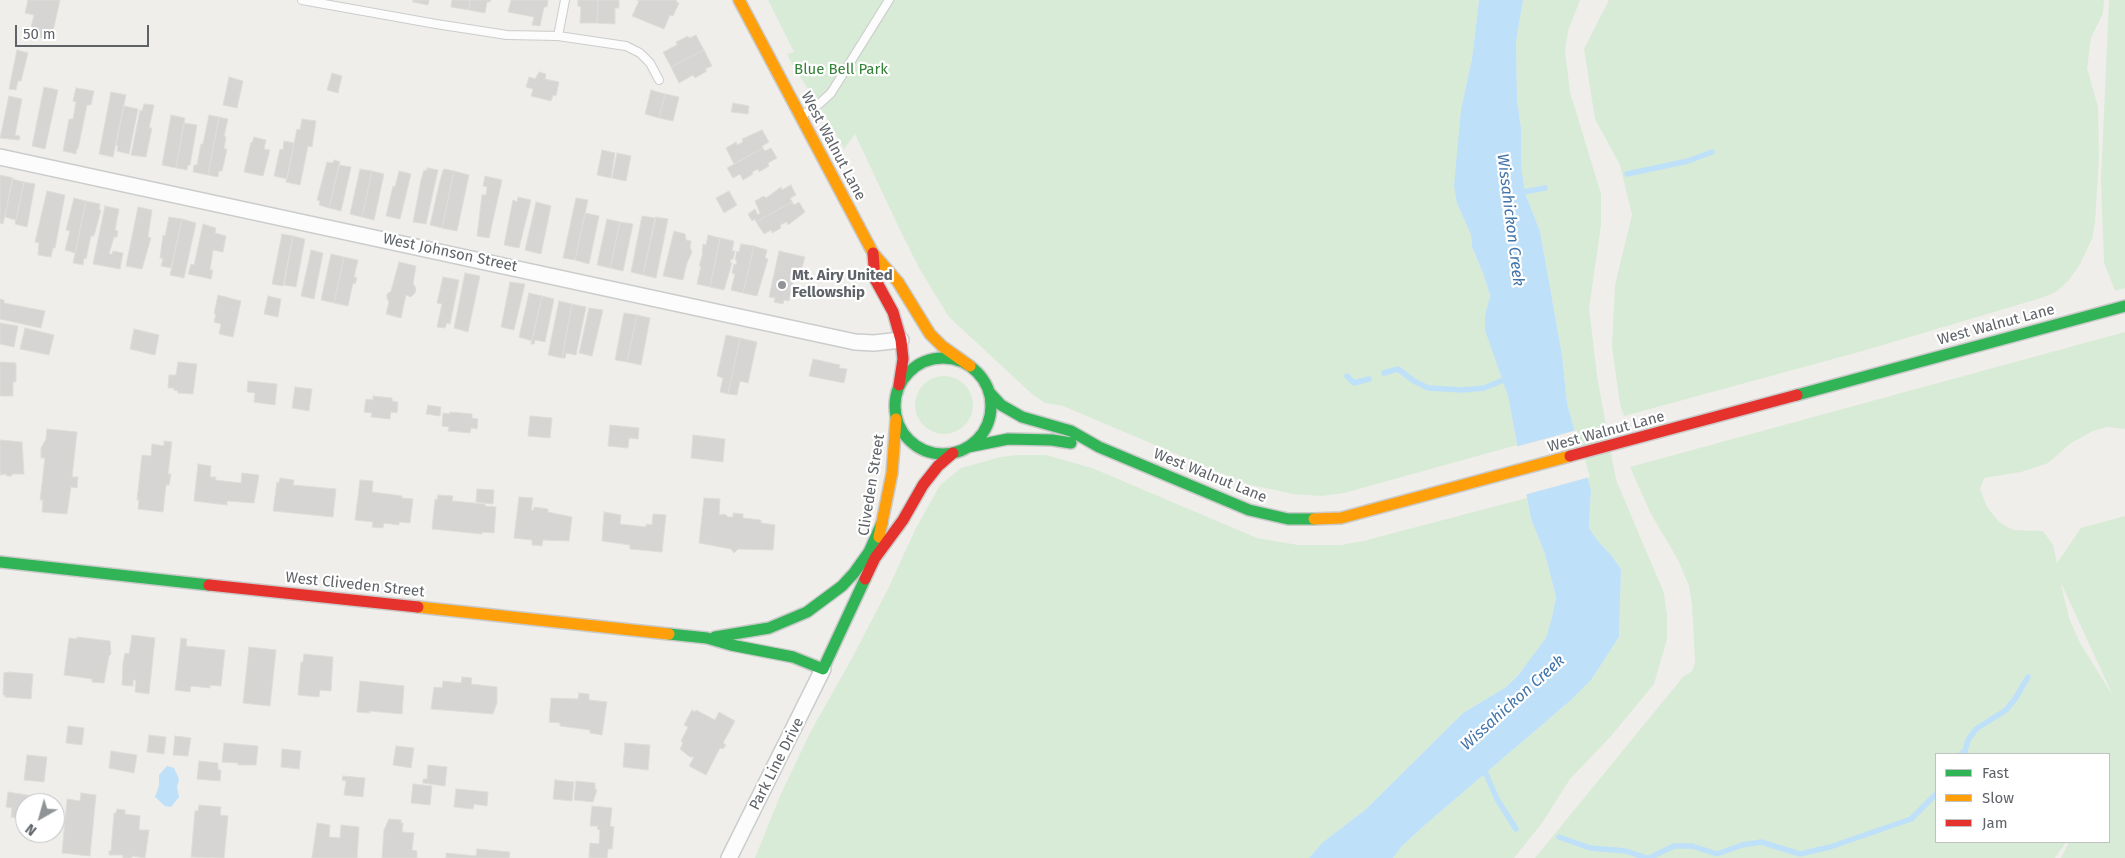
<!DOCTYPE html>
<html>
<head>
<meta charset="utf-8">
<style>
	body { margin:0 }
	#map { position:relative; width:2125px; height:858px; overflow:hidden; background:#efeeea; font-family:"Fira Sans",sans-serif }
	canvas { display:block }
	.legend { position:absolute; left:1935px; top:753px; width:175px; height:90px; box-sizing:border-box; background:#fff; border:1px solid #bfc1c3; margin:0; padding:6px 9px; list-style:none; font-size:15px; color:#5f6368 }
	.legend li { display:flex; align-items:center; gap:10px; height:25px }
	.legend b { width:25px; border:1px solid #bfc1c3 }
	.north { position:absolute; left:15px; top:793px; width:50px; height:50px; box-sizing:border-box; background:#fff; border:1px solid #bfc1c3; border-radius:50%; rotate:218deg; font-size:14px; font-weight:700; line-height:20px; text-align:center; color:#5f6368 }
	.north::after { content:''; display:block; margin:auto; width:18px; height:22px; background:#919496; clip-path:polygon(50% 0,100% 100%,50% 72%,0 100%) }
	.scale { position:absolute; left:15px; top:25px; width:134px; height:22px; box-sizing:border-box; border:2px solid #5f6368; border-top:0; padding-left:6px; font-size:15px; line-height:18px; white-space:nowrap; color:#5f6368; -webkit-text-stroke:4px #fff; paint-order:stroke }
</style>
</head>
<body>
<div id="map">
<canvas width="2125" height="858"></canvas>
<ul class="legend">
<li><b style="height:6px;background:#30b455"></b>Fast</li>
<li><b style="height:6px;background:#ff9f0a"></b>Slow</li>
<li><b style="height:6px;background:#e5322d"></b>Jam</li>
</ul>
<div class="north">N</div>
<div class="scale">50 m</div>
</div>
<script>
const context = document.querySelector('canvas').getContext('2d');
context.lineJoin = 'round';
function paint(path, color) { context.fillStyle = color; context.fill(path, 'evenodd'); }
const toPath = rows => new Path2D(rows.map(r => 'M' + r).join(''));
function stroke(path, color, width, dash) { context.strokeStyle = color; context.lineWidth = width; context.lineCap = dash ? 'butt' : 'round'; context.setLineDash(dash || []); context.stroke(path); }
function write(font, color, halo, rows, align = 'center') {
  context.font = font + ' "Fira Sans",sans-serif'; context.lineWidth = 4.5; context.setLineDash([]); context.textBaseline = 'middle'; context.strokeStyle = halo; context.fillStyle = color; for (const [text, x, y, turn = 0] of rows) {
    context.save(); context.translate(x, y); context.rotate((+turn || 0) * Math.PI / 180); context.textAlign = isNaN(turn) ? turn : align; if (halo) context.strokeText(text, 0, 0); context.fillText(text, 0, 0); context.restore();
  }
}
paint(toPath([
	[768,0,1479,0,1472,59,1461,109,1457,203,1471,235,1472,247,1483,273,1490,297,1485,315,1492,346,1508,396,1517,445,1344,493,1322,496,1293,494,1247,484,1063,406,1045,403,1032,394,949,317,919,268,900,230,855,134,844,149,830,123,792,64,787,54,794,52],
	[1523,0,1580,0,1568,31,1565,51,1570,92,1601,194,1601,225,1589,308,1597,376,1616,480,1664,593,1667,616,1667,639,1654,684,1611,736,1570,779,1542,823,1514,858,1393,858,1401,847,1426,824,1570,701,1591,680,1619,637,1621,569,1612,556,1597,540,1589,528,1591,490,1567,403,1562,355,1540,231,1525,193,1521,167,1521,128,1517,99,1516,42],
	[1609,0,2104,0,2103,13,2091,38,2087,68,2098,107,2099,156,2095,223,2092,239,2080,264,2069,280,2056,292,2041,298,1866,350,1624,416,1620,404,1612,347,1615,285,1632,215,1620,165,1595,119,1584,49],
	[2109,0,2125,0,2125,288,2115,291,2104,262,2101,180],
	[2125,332,2125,429,2107,427,2093,431,2071,443,2048,463,2021,472,1984,478,1980,489,1987,507,1999,522,2013,530,2043,531,2053,545,2057,563,2081,528,2125,516,2125,858,2061,858,2069,842,2109,842,2109,754,1936,754,1936,842,2066,842,2055,858,1535,858,1683,677,1692,671,1695,662,1692,604,1689,586,1678,560,1650,512,1630,467],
	[2061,585,2062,585,2113,696,2080,643,2069,618],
	'915 405a29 29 0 1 1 58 0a29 29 0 1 1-58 0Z',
	[1018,455,1046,455,1092,468,1257,538,1298,545,1341,545,1363,541,1527,498,1531,519,1545,554,1556,597,1552,617,1546,638,1534,657,1506,687,1463,713,1365,810,1323,842,1309,858,755,858,780,796,811,731,851,660,888,589,915,530,940,485,961,468,1001,457]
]), '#d8ebd6');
paint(toPath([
	[1479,0,1523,0,1516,42,1517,99,1521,128,1521,166,1525,193,1540,231,1562,355,1567,403,1591,490,1589,528,1597,540,1612,556,1621,569,1619,637,1591,680,1570,701,1426,824,1401,847,1393,858,1309,858,1323,842,1365,810,1463,713,1506,687,1519,674,1546,638,1552,617,1556,597,1545,554,1531,519,1508,396,1485,330,1485,315,1490,296,1483,273,1472,247,1471,235,1457,203,1454,186,1461,109,1472,59],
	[167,766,174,768,179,779,177,787,179,797,171,807,165,806,155,797,159,786,159,775]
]), '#bfe0f9');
paint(toPath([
	[1577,430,1590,477,1524,495,1515,447]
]), '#efeeea');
stroke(toPath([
	[1627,174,1688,161,1712,152],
	[1518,193,1545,188],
	[1384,373,1398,369,1414,381,1428,388,1462,390,1484,388,1511,377],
	[1347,376,1354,383,1369,379],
	[1961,754,1965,751,1968,740,1976,729,2006,710,2015,699,2028,677],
	[1483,767,1497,799,1516,829],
	[1559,837,1590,848,1626,851,1647,858],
	[1649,858,1674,846,1692,846,1717,854,1742,845,1761,842,1800,854,1830,847,1911,819,1936,794]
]), '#bfe0f9', 5.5);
const building = toPath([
	[28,0,60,0,51,40,29,35,34,15,25,13,28,0],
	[413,0,429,0,428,5,413,2,413,0],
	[452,0,470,0,469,10,451,7,452,0],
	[470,0,491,0,490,2,487,2,485,13,469,10,470,0],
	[511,0,548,0,547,7,544,7,540,26,532,25,534,17,508,12,511,0],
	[578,0,598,0,597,23,580,23,581,7,578,6,578,0],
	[598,0,619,0,619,8,615,8,615,24,597,23,598,0],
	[637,0,677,0,676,2,679,3,673,16,670,15,664,29,632,16,639,1,637,0],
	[696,35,704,50,671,67,663,52,677,45,676,42,688,36,689,38,696,35],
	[17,50,28,53,21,81,18,81,16,90,9,89,17,50],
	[704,50,712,66,705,69,707,71,695,78,693,75,679,83,671,67,704,50],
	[539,72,546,74,545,79,559,82,556,96,553,95,551,101,531,96,533,89,526,87,529,77,535,79,539,72],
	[332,73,342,76,338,93,327,90,332,73],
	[229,77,243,81,237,108,223,105,229,77],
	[44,87,58,90,45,149,32,146,44,87],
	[76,88,94,91,91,105,87,105,78,149,77,148,76,154,63,151,69,119,73,119,76,102,73,101,76,88],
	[651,90,665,94,659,118,645,114,651,90],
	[111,92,126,95,113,157,99,154,111,92],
	[665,94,679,97,673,121,659,118,665,94],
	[9,96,22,99,15,135,20,136,19,140,0,138,9,96],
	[733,103,749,106,748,114,731,112,733,103],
	[144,104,154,105,149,128,152,128,146,157,131,155,140,110,142,111,144,104],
	[124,106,138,109,129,154,117,151,118,146,116,145,124,106],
	[171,115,185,118,176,168,162,165,171,115],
	[209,115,219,117,208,175,193,172,194,165,197,165,201,144,203,144,209,115],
	[219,117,228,119,224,136,226,137,224,149,227,149,222,171,219,171,218,177,208,175,219,117],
	[302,119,316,121,312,147,308,146,300,185,286,182,297,129,300,130,302,119],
	[184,123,197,125,190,165,188,165,187,170,176,168,184,123],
	[762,130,769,142,762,146,763,148,734,164,726,148,736,142,737,145,743,142,742,139,762,130],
	[254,137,266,140,264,149,270,150,263,176,244,172,251,142,252,143,254,137],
	[284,141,294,143,287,179,274,176,280,149,283,150,284,141],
	[763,148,765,151,771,148,777,158,768,163,769,166,759,172,758,169,752,172,753,174,743,180,740,174,733,178,727,168,763,148],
	[602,150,615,153,611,178,597,175,602,150],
	[617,153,631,156,626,181,612,178,617,153],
	[334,160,340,162,329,208,319,205,320,201,317,200,327,162,333,163,334,160],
	[339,165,351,167,341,211,329,208,339,165],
	[427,168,438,170,426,224,413,222,421,180,424,170,427,171,427,168],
	[360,169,372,171,362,217,350,214,360,169],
	[445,169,454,171,442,228,430,225,439,185,443,170,445,169],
	[372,171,384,174,374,220,362,217,372,171],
	[399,171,411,174,400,219,386,216,393,186,395,187,399,171],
	[454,171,469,175,457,231,442,228,454,171],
	[0,175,13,178,3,224,0,223,0,175],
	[485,176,502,180,489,238,477,236,482,195,486,195,487,187,483,186,485,176],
	[12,179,24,182,16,220,5,217,12,179],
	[24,182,35,184,27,227,15,224,24,182],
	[791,185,796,195,790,198,792,202,756,222,755,219,752,221,748,214,755,209,758,215,760,213,755,201,764,196,766,198,781,187,782,190,791,185],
	[47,191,65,195,55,248,53,248,51,257,38,255,39,243,35,242,47,191],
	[729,191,737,205,724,213,716,198,729,191],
	[518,197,531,200,519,248,504,245,513,200,517,202,518,197],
	[74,198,86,201,75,253,65,250,70,231,66,230,74,198],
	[576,198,588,200,575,260,563,258,576,198],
	[86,201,100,204,99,210,101,210,94,236,91,236,86,259,84,258,83,265,73,263,86,201],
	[536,202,551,206,541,254,525,250,536,202],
	[792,202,794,205,799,202,805,212,788,225,787,222,780,225,781,228,772,233,771,230,764,234,756,222,792,202],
	[105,206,119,209,115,230,118,231,117,237,114,237,109,254,112,254,113,251,123,253,120,269,93,264,105,206],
	[138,207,152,210,148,237,151,238,142,269,126,266,138,207],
	[585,213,599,216,589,264,575,260,585,213],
	[642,216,655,218,643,275,631,272,642,216],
	[169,217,182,219,171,268,161,266,163,258,160,258,163,235,165,236,169,217],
	[656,217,668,219,656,278,643,275,656,217],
	[182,219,196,223,184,278,170,275,182,219],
	[607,219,620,222,610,268,597,265,607,219],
	[620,222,633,224,623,271,610,268,620,222],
	[203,224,216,228,215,233,226,236,223,252,213,250,210,270,213,270,211,279,188,274,191,264,194,265,203,224],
	[674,231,685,234,686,240,691,241,690,247,692,252,687,263,683,280,663,276,674,231],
	[282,234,293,236,283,286,272,284,282,234],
	[708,235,720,238,710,287,697,284,701,266,699,266,703,253,702,253,703,244,706,245,708,235],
	[293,236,305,239,296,287,284,285,293,236],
	[720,238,734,241,732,251,735,251,733,259,731,259,730,263,732,263,724,290,710,287,720,238],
	[741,244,754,246,743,293,731,290,735,274,732,273,734,264,736,265,737,260,735,260,737,251,739,252,741,244],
	[754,246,767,250,765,258,768,259,757,296,743,293,754,246],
	[311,250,323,253,314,299,301,296,311,250],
	[779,251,805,257,800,274,795,273,789,301,784,300,783,304,774,302,775,298,769,297,779,251],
	[331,254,344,257,334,303,321,300,331,254],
	[344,257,358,260,354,277,357,278,355,284,353,283,348,306,334,303,344,257],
	[399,262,416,266,413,284,416,288,415,293,411,297,406,295,401,318,386,314,389,302,387,298,387,294,391,291,399,262],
	[465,273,480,276,468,332,454,328,465,273],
	[443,277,459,280,450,324,447,323,445,328,437,327,442,304,437,303,443,277],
	[510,282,525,284,514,330,501,327,510,282],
	[529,293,542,296,532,341,519,337,529,293],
	[218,295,241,301,233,337,219,334,221,324,214,322,216,314,214,314,218,295],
	[268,296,281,299,278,317,264,314,268,296],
	[542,296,554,299,553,304,545,342,535,340,534,344,531,344,542,296],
	[0,299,4,300,4,303,45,311,41,328,0,319,0,299],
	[559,301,572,304,562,358,548,355,559,301],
	[572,304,586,307,576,355,566,353,565,358,562,358,572,304],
	[589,308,603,310,592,356,579,353,589,308],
	[624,313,637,315,627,362,615,360,624,313],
	[637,315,650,318,641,365,627,362,637,315],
	[0,323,18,326,14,347,0,344,0,323],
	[25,328,54,335,49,355,20,349,25,328],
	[134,329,159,335,155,355,130,349,134,329],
	[726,335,740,338,728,394,720,392,723,378,717,376,726,335],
	[740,338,757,342,748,383,740,381,737,395,728,394,740,338],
	[813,359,840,365,839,368,847,369,844,383,809,376,813,359],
	[0,362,16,363,16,382,13,382,13,396,0,396,0,362],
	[178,362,197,364,193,394,178,393,178,391,174,390,174,388,168,388,169,375,176,375,178,362],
	[248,381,277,384,275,405,254,402,255,393,247,392,248,381],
	[295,387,312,389,309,411,292,408,295,387],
	[373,396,392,398,392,401,398,402,397,413,391,412,390,419,371,417,372,413,364,412,366,399,373,400,373,396],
	[428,405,441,407,440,416,426,414,428,405],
	[450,412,472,414,472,418,478,419,477,429,471,428,470,433,448,431,449,427,442,426,443,413,450,414,450,412],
	[530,416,552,418,550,438,528,436,530,416],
	[610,425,639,428,638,439,629,438,628,448,608,446,610,425],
	[47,429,77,432,72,477,78,477,77,488,71,487,67,514,42,512,43,500,40,500,45,458,41,458,41,448,46,439,47,429],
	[693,435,725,439,723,462,691,458,693,435],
	[0,440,22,442,24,474,12,474,12,476,7,476,6,474,0,475,0,440],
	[164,441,172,442,168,474,171,474,169,485,166,485,163,512,138,509,139,500,137,500,142,455,151,456,152,444,164,446,164,441],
	[198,464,211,466,210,477,216,477,215,480,241,483,242,473,259,475,254,503,227,501,227,505,194,501,198,464],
	[280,478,294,480,293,485,336,489,333,517,273,511,277,482,279,483,280,478],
	[360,480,373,481,372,492,402,496,402,498,413,499,410,523,399,522,399,525,384,523,383,528,372,527,373,522,355,520,360,480],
	[477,489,494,490,493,504,476,502,477,489],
	[438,495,453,496,452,501,485,504,485,506,496,507,494,533,482,532,482,534,432,529,435,499,437,500,438,495],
	[519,497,533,498,531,510,534,510,534,507,548,509,548,512,572,517,569,541,543,540,542,546,532,545,532,540,514,538,519,497],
	[704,498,720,499,719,515,725,514,728,517,733,517,733,513,743,514,743,518,761,520,761,523,775,525,773,550,738,549,734,553,731,549,699,543,704,498],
	[604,512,621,515,620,524,646,527,646,524,652,525,653,514,666,515,662,552,630,549,630,545,602,541,604,512],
	[132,635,155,638,149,694,135,692,136,680,133,680,133,686,122,685,123,663,125,653,129,654,132,635],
	[77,637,110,641,111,654,109,656,104,683,92,682,92,679,64,675,69,638,77,639,77,637],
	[181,638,187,639,186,646,225,650,221,686,210,685,210,688,191,686,190,692,175,690,181,638],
	[249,647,276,650,270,706,243,703,249,647],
	[304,654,333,657,331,691,320,690,319,697,298,695,301,662,303,662,304,654],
	[8,672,33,674,31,699,5,697,5,695,3,695,4,673,8,672],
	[462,677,472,678,471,684,497,687,497,703,493,714,431,709,434,687,442,688,443,681,461,683,462,677],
	[360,681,404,686,402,714,370,711,370,713,357,712,360,681],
	[579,693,589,694,589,700,607,702,602,735,590,733,590,730,560,726,560,723,549,722,551,698,578,699,579,693],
	[692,710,695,712,696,710,715,720,719,712,735,721,723,743,726,745,723,749,720,748,706,775,689,766,694,757,690,757,680,749,683,743,681,741,688,727,684,725,692,710],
	[68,726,84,728,82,745,66,743,68,726],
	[149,735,166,737,164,754,147,752,149,735],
	[175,736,191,738,188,756,173,755,175,736],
	[224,743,258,746,256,765,238,765,238,763,222,762,224,743],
	[625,743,650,745,648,770,623,767,625,743],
	[396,746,414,748,411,768,393,765,396,746],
	[282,749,301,751,299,769,281,767,282,749],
	[111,751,137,755,134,773,109,768,111,751],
	[27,755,47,757,44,782,24,780,27,755],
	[199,761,218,763,218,770,221,770,220,781,197,779,199,761],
	[428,765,447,767,445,786,423,783,423,779,427,779,428,765],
	[343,776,365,778,363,797,344,795,346,781,342,780,343,776],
	[555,780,574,782,572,801,553,799,555,780],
	[576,781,595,783,595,789,597,790,593,802,574,800,576,781],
	[413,784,432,786,430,805,411,803,413,784],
	[456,789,488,792,487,806,474,804,473,809,454,807,456,789],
	[8,792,33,796,32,803,25,803,25,819,11,817,12,808,6,807,8,792],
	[81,793,96,795,90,856,62,853,67,799,80,801,81,793],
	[199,805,221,807,220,815,228,816,224,858,191,857,195,811,198,811,199,805],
	[592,806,612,808,610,826,614,827,612,849,608,849,607,858,589,858,590,843,599,844,600,830,597,829,598,826,590,826,592,806],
	[117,809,125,810,125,814,140,816,139,830,149,830,145,858,132,856,132,858,123,858,123,855,109,855,109,851,111,851,114,813,116,813,117,809],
	[389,819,401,820,401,823,403,823,402,832,414,833,412,850,417,851,417,858,382,858,384,830,389,819],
	[317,823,330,825,329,837,340,838,341,825,359,827,357,858,312,858,317,823],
	[477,849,510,852,509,858,446,858,446,853,476,856,477,849]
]);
paint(building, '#d6d5d3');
stroke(building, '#deddd9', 1);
const lane = toPath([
	[302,0,436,24,507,35,558,36],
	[565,0,558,36,626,46,640,53,650,63,659,80],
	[803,115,819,104,831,93,889,0]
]);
const street = toPath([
	[0,157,855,342,874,343,901,340],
	[729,858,823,669]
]);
const fast = toPath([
	'895 406a48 48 0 1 1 96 0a48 48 0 1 1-96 0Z',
	[989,392,1001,405,1022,417,1071,431,1099,447,1249,510,1288,519,1314,519],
	[1797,395,2125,306],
	[968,447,1008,439,1052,440,1071,443],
	[0,562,209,585],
	[669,634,707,638,731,645,793,657,823,669,865,579],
	[715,637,769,628,807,612,842,586,854,573,869,552,882,523]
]);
const slow = toPath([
	[739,0,873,253,898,282,930,334,942,346,970,366],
	[1314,519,1341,518,1570,456],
	[879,537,892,473,896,419],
	[418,607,669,634]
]);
const jam = toPath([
	[873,253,875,279,893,312,901,340,903,359,899,385],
	[1570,456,1797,395],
	[865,579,875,558,903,520,923,485,938,466,953,453],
	[209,585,418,607]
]);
stroke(lane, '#cbcccc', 10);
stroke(street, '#cbcccc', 18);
stroke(fast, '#cacacb', 14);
stroke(slow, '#cacacb', 14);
stroke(jam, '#cacacb', 14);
stroke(lane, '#fdfcfc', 8);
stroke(street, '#fdfcfc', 15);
stroke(fast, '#30b455', 11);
stroke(slow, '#ff9f0a', 11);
stroke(jam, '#e5322d', 11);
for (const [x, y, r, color] of [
	[782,285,5,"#919496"]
]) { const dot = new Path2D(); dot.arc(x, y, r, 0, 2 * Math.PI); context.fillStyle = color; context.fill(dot); stroke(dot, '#fff', 2); }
write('15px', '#348238', '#fff', [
	["Blue Bell Park",841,70]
]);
write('15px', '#5f6368', '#fff', [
	["West Walnut Lane",833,146,62],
	["West Johnson Street",450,253,12],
	["West Walnut Lane",1996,325,-15],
	["West Walnut Lane",1606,432,-15],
	["West Walnut Lane",1210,476,22],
	["Cliveden Street",872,485,-81],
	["West Cliveden Street",355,585,6],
	["Park Line Drive",777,764,-63]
]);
write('bold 15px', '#5f6368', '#fff', [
	["Mt. Airy United",792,276],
	["Fellowship",792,293]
], 'left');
write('italic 16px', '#4174aa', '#fff', [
	["Wissahickon Creek",1510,220,83],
	["Wissahickon Creek",1513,703,-42]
]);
</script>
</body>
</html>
